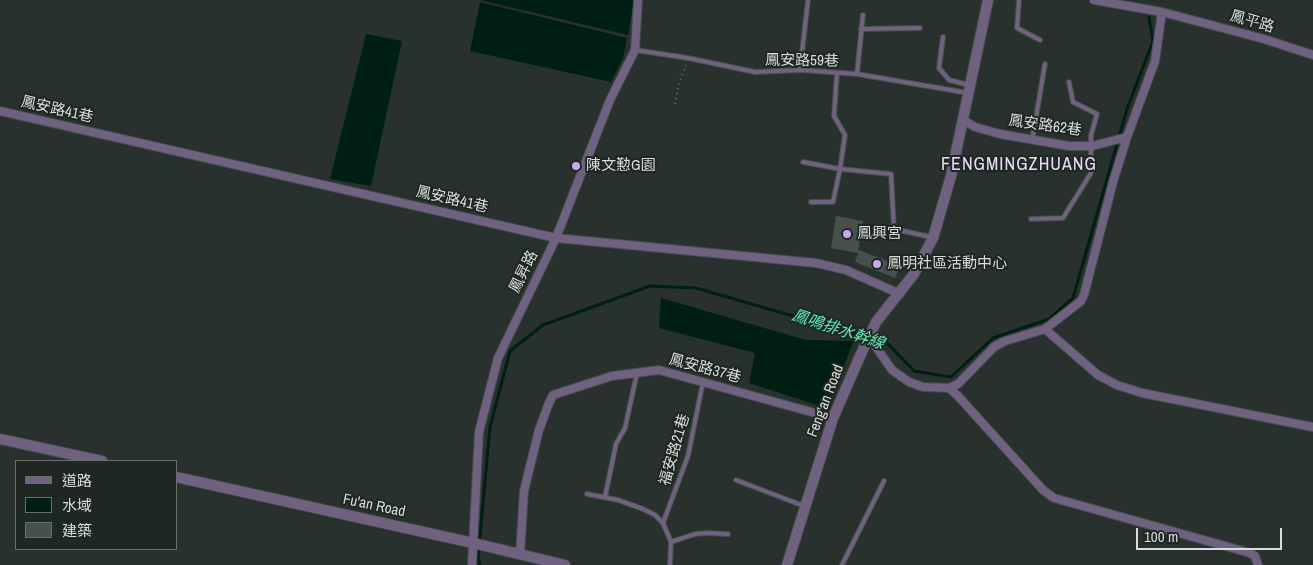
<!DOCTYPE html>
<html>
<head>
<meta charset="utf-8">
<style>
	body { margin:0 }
	#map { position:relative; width:1313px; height:565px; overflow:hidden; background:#28312d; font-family:"Archivo Narrow","Noto Sans TC",sans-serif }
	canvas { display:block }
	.legend { position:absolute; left:15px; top:460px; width:162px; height:90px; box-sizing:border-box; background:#1f2723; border:1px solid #69706c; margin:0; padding:6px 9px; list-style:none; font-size:15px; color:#d7ddda }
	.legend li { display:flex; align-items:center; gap:10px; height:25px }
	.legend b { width:25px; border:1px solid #69706c }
	.scale { position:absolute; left:1136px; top:528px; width:146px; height:22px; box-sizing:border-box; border:2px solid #d7ddda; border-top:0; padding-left:6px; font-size:15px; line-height:18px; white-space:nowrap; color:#d7ddda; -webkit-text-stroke:4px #1f2723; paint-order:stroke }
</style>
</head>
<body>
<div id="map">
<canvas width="1313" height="565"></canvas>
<ul class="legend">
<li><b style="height:6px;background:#6f617f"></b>道路</li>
<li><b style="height:14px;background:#001f14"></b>水域</li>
<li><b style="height:14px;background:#47514c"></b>建築</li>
</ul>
<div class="scale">100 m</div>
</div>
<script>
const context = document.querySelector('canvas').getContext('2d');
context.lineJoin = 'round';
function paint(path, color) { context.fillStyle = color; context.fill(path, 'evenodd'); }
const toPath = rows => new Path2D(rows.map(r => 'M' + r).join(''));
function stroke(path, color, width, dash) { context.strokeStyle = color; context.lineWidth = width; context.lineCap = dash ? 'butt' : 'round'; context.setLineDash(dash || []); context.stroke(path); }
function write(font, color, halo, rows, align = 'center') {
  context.font = font + ' "Archivo Narrow","Noto Sans TC",sans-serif'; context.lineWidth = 4; context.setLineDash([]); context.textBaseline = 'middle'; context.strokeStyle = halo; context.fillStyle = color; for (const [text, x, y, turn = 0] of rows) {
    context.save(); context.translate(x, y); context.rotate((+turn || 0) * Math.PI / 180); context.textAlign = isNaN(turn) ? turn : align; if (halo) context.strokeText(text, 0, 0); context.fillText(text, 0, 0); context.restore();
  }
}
paint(toPath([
	[480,0,634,0,628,35],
	[480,2,627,38,623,58,611,82,470,51],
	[366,34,402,41,371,186,330,179],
	[661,298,806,340,854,341,826,408,749,383,755,353,659,328]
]), '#001f14');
stroke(toPath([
	[872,338,887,343,914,371,951,377,993,338,1049,319,1073,298,1127,109,1153,41,1149,17],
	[480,565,478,557,490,427,510,351,543,325,650,286,696,288,866,337]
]), '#001f14', 3);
paint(toPath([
	[836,216,863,221,858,253,831,248],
	[859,250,900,266,895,278,855,262]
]), '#47514c');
const service = toPath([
	[1019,0,1017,28,1040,40],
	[861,29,920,28],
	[943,37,939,68,949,80,969,85],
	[635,50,688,58,755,72,800,70,857,74,968,93],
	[800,70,808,0],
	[857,74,863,15],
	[1032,141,1045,64],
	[803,162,840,169,891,174,894,229,931,237],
	[811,202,833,202,840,169,845,135,834,116,837,73],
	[1031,219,1063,218,1091,173,1091,135,1097,114,1073,102,1069,82],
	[736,480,804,506],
	[587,494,618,500,643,509,655,515,663,523,671,542,670,565],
	[605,497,616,444,625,428,637,373],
	[663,523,688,456,703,382],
	[671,542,695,534,706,533,728,534],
	[842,565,884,481]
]);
const minor = toPath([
	[1094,0,1162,12,1264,39,1313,55],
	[0,111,556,238,816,263,846,270,900,294],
	[963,120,975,127,1000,134,1069,146,1092,146,1127,137],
	[1045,329,1098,375,1117,385,1142,393,1313,427],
	[869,337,892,370,909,382,923,387,949,388,958,384,994,347,1005,341,1045,329,1081,301,1084,295,1113,182,1127,137,1155,61,1162,12],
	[949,388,958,396,1043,490,1054,498,1250,553,1255,556,1258,565],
	[520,555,524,491,539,430,549,403,553,395,612,376,659,370,833,418],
	[472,565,479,432,498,358,556,238,610,100,635,50,638,0]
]);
const tertiary = toPath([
	[0,439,102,461],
	[176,477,473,543,565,565],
	[787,565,833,418,861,354,876,322,914,274,933,238,951,176,988,0]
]);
stroke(service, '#444d49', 6);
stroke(minor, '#444d49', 10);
stroke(tertiary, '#444d49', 12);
stroke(toPath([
	[675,104,679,83,686,65]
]), '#69706d', 2, [1, 4]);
stroke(service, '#6f617f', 4);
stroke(minor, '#6f617f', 8);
stroke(tertiary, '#6f617f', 10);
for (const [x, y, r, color] of [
	[576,166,5,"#c8a6ef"],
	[847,234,5,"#c8a6ef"],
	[877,264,5,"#c8a6ef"]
]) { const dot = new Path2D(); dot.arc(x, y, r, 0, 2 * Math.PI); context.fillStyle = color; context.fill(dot); stroke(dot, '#1f2723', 2); }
write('15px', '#d7ddda', '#1f2723', [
	["鳳平路",1252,22,16],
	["鳳安路59巷",802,61,1],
	["鳳安路41巷",57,110,13],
	["鳳安路62巷",1045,126,8],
	["鳳安路41巷",452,200,13],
	["鳳昇路",524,272,-64],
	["鳳安路37巷",705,369,15],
	["Feng'an Road",826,401,-69],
	["福安路21巷",675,450,-74],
	["Fu'an Road",374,506,12]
]);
write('15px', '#d7ddda', '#1f2723', [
	["陳文懃G園",586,166],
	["鳳興宮",857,234],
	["鳳明社區活動中心",887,264]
], 'left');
write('italic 16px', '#61ecba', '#1f2723', [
	["鳳鳴排水幹線",838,330,18]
]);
context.letterSpacing = '1px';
write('18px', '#e7dbf7', '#1f2723', [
	["FENGMINGZHUANG",1019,165]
]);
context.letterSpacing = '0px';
</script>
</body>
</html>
